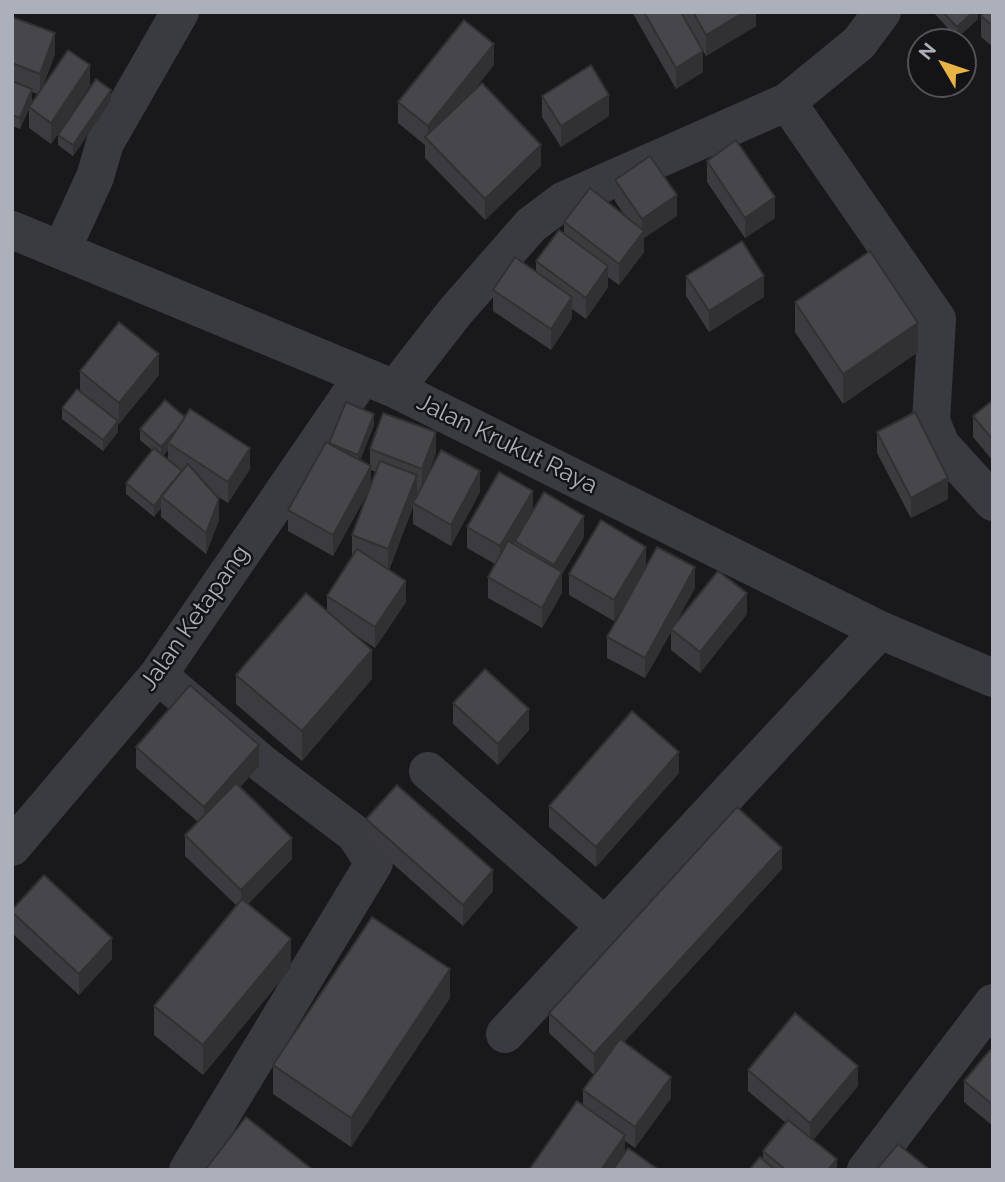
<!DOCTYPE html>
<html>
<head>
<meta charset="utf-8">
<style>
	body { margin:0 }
	#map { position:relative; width:1005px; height:1182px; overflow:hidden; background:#19191b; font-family:Raleway,sans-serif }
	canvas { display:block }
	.frame { position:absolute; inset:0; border:14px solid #acb0ba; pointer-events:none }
	.north { position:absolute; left:907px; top:28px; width:70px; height:70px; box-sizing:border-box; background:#141416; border:2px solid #515258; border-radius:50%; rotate:309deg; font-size:19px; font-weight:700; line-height:28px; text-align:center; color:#acb0ba }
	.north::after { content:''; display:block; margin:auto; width:24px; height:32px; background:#e7b445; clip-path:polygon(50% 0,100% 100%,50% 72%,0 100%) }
</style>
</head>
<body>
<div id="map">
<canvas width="1005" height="1182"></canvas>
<div class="frame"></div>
<div class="north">N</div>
</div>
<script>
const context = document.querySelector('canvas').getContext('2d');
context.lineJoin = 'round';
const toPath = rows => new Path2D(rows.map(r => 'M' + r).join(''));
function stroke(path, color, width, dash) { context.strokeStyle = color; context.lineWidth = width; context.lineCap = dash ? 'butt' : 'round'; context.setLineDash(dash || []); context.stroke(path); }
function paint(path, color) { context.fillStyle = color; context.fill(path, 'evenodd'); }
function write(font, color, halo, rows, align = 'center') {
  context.font = font + ' Raleway,sans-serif'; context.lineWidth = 5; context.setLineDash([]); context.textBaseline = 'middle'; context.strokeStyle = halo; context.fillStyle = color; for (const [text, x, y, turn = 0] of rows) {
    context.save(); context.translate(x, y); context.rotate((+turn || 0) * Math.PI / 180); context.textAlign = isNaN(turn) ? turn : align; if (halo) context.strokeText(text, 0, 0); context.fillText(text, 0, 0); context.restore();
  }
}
stroke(toPath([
	[787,102,937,319,931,421,941,445,993,502],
	[62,249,95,177,105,143,180,12],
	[395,389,455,312,531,225,563,201,787,102,859,43,882,12],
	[158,675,264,765,355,834,374,863,188,1170],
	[428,771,605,926],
	[12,847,158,675,363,376],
	[505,1034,880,630],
	[866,1170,993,1003]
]), '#3a3b40', 38);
stroke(toPath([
	[12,230,395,389,880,630,993,678]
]), '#3a3b40', 38);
paint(toPath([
	[632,12,756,12,756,26,706,56,703,51,703,72,676,89],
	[933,12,978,12,978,19,957,38],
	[993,12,993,47,981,37,981,16],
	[12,17,55,54,43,85,90,85,51,144,29,128,29,109,20,129,12,126],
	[32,92,38,94,30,105,32,100],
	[494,65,473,91,541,166,485,220,425,158,425,145,398,123,398,102],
	[542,96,609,116,561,147,542,117],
	[111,101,73,156,58,145,58,135],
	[707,161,775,218,745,238,707,182],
	[615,180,677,216,644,238,644,252,619,285,608,277,608,287,586,319,572,309,572,318,551,350,493,311,493,290,536,272,536,261,564,234,564,222,625,216,615,201],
	[686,276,764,297,709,332,686,296],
	[795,302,918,352,843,404,795,332],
	[80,371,159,375,119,424,118,423,118,432,103,451,62,419,62,408,80,391],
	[993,400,993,461,973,437,973,416],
	[185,417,250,469,228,503,214,494,219,520,206,554,161,517,161,508,154,517,126,494,126,483,152,450,140,440,140,429],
	[168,450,168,460,163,456],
	[374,425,360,460,370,466,370,449,436,453,427,477,480,492,451,546,413,524,413,507,389,570,406,602,375,648,354,634,372,679,302,761,236,704,236,675,327,611,327,596,352,556,352,535,369,490,333,556,288,531,288,510,329,444],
	[371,470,376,472,371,486],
	[877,432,948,499,911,518,877,453],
	[533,511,584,537,562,574,562,593,542,628,488,598,488,577,495,564,467,548,467,527],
	[646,566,695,588,675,624,747,614,700,673,671,650,671,632,645,678,607,658,607,637,635,587,614,621,569,595,569,574],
	[453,703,529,730,498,765,453,724],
	[136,747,259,766,240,787,292,859,248,904,291,968,203,1075,154,1035,154,1006,237,906,185,856,185,835,198,822,136,768],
	[679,773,596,867,549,827,549,806],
	[366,819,493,891,463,926,366,840],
	[782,869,624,1042,671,1098,635,1148,625,1141,625,1152,659,1170,529,1170,583,1106,583,1090,594,1075,549,1033,549,1013],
	[12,910,112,959,79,995,12,933],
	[450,998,351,1147,273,1094,273,1065],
	[993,1053,993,1126,964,1102,964,1081],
	[748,1070,858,1086,813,1140,837,1170,749,1170,763,1160,763,1151,786,1123,748,1091]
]), '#3c3c40');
paint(toPath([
	[744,12,756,12,756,26,706,56,706,35],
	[973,12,978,12,978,19,957,38,957,27],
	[55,33,55,54,40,95,40,74],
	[494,44,494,65,431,143,428,140,428,126],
	[703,51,703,72,676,89,676,68],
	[90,65,90,85,51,144,51,123],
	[32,89,32,100,20,129,20,118],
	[111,90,111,101,73,156,73,145],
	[609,95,609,116,561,147,561,126],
	[541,145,541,166,485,220,485,199],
	[677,195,677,216,644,238,644,252,619,285,619,264,642,234,642,219],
	[775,197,775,218,745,238,745,218],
	[608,266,608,287,586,319,586,298],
	[764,276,764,297,709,332,709,311],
	[572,297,572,318,551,350,551,329],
	[918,323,918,352,843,404,843,374],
	[159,354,159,375,119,424,119,403],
	[374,414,374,425,358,466,358,455],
	[186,418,168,443,168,450,161,458,161,447],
	[118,421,118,432,103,451,103,440],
	[436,432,436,453,422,490,422,469],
	[250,448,250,469,228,503,228,482],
	[371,466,371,487,333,556,333,535],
	[480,471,480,492,451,546,451,525],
	[417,475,417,496,413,503,413,507,388,570,388,549],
	[948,478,948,499,911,518,911,498],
	[533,491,533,512,500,567,500,546],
	[161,497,161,508,154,517,154,506],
	[219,499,219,520,206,554,206,533],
	[584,516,584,537,562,574,562,593,542,628,542,608,554,585,554,565],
	[646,547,646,568,614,621,614,600],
	[695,567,695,588,672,630,671,629,671,632,645,678,645,658],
	[406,581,406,602,375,648,375,627],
	[747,593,747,614,700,673,700,652],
	[372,650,372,679,302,761,302,731],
	[529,709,529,730,498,765,498,744],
	[259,745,259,766,204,828,204,807],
	[679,752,679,773,596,867,596,847],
	[292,838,292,859,241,911,241,890],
	[782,848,782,869,594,1075,594,1054],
	[493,870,493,891,463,926,463,905],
	[112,938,112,959,79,995,79,974],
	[291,939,291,968,203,1075,203,1045],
	[450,969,450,998,351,1147,351,1118],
	[858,1066,858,1086,810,1144,810,1123],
	[671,1077,671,1098,635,1148,635,1127],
	[625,1135,625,1156,616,1170,601,1170],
	[837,1159,837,1170,828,1170]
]), '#313134');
const building = toPath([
	[644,12,681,12,703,51,676,68,644,12],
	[693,12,744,12,706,35,693,12],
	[943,12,973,12,957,27,943,12],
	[984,12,993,12,993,26,981,16,984,12],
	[12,17,55,33,40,74,12,63,12,17],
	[464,20,494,44,428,126,398,102,464,20],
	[68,50,90,65,51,123,29,107,68,50],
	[591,65,609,95,561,126,542,96,591,65],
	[96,79,111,90,73,145,58,135,96,79],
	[12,81,32,89,20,118,12,115,12,81],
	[482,83,541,145,485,199,425,137,482,83],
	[736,140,775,197,745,218,707,161,736,140],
	[650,156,677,195,642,219,615,180,650,156],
	[590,188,644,231,619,264,564,222,590,188],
	[559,230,608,266,586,298,536,261,559,230],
	[742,241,764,276,709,311,686,276,742,241],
	[870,251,918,323,843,374,795,302,870,251],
	[515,257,572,297,551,329,493,290,515,257],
	[119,322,159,354,119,403,80,371,119,322],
	[77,389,118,421,103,440,62,408,77,389],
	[165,400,185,417,177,429,161,447,140,429,165,400],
	[993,400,993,440,973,416,993,400],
	[346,402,374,414,358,455,329,443,346,402],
	[190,409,250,448,228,482,168,443,190,409],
	[915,412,948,478,911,498,877,432,915,412],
	[383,413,436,432,422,469,370,449,383,413],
	[326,442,371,466,333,535,288,510,326,442],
	[154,448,182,471,154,506,126,483,154,448],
	[441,450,480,471,451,525,413,503,441,450],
	[380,461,417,475,388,549,352,535,380,461],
	[188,464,219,499,206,533,161,496,188,464],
	[499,472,533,491,500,546,467,527,499,472],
	[544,492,584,516,554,565,515,541,544,492],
	[601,520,646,547,614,600,569,574,601,520],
	[508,541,562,572,542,608,488,577,508,541],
	[657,547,695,567,645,658,607,637,657,547],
	[357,549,406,581,375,627,327,596,357,549],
	[718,571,747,593,700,652,671,629,718,571],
	[306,593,372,650,302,731,236,675,306,593],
	[485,669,529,709,498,744,453,703,485,669],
	[190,685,259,745,204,807,136,747,190,685],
	[632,711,679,752,596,847,549,806,632,711],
	[236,783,292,838,241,890,185,835,236,783],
	[397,785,493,870,463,905,366,819,397,785],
	[737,807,782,848,594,1054,549,1013,737,807],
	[44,875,112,938,79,974,12,912,12,910,44,875],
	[242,899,291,939,203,1045,154,1006,242,899],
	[372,917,450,969,351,1118,273,1065,372,917],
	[795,1013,858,1066,810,1123,748,1070,795,1013],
	[620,1039,671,1077,635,1127,583,1090,620,1039],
	[990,1050,993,1053,993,1105,964,1081,990,1050],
	[577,1101,625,1135,601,1170,529,1170,577,1101],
	[246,1117,313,1170,205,1170,246,1117],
	[788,1120,837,1159,828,1170,786,1170,763,1151,788,1120],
	[898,1144,930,1170,876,1170,898,1144],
	[628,1148,659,1170,613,1170,628,1148],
	[760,1157,775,1170,749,1170,760,1157]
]);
paint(building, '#46464b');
stroke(building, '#313134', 2);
write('24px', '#acb0ba', '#141416', [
	["Jalan Krukut Raya",507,444,26],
	["Jalan Ketapang",195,618,-55]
]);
</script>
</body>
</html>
